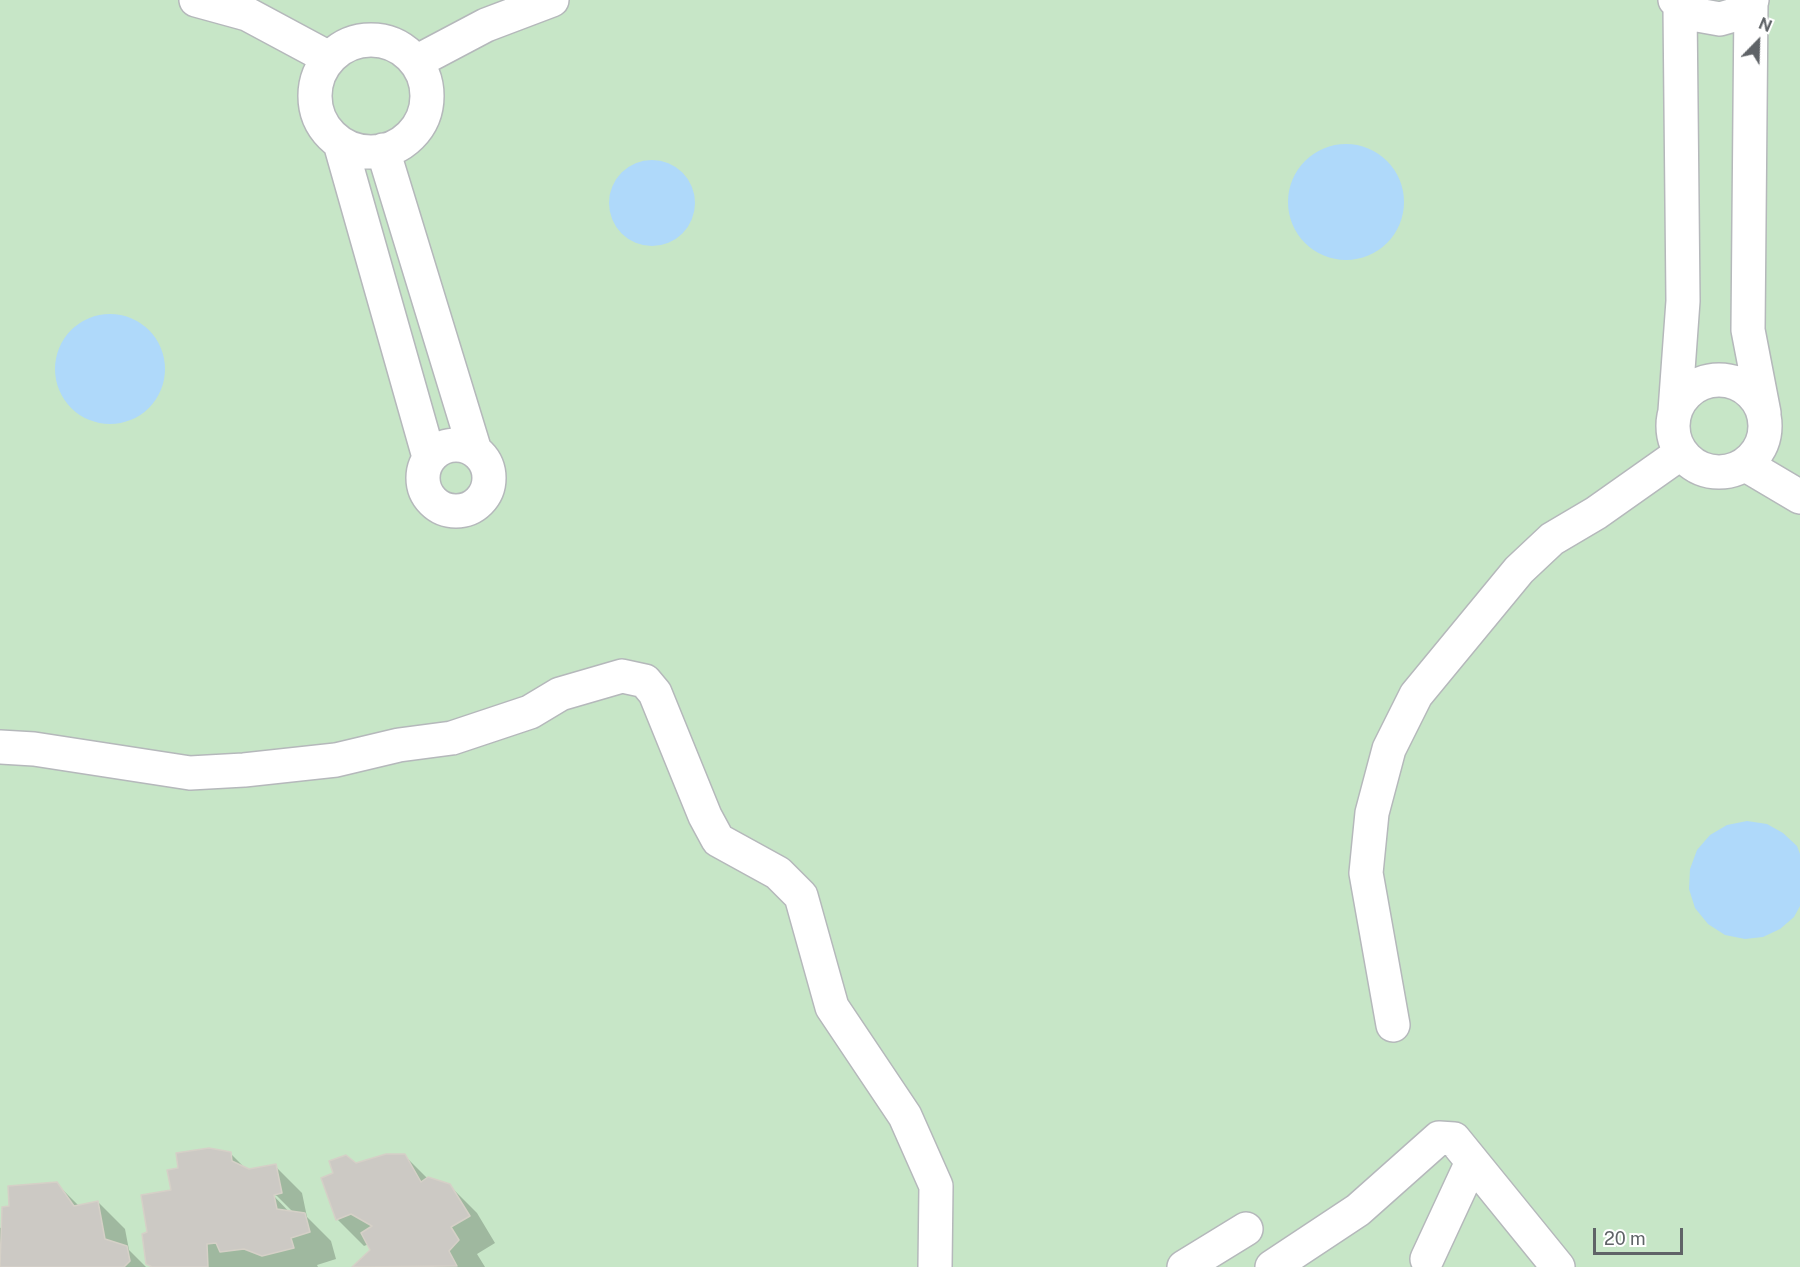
<!DOCTYPE html>
<html>
<head>
<meta charset="utf-8">
<style>
	body { margin:0 }
	#map { position:relative; width:1800px; height:1267px; overflow:hidden; background:#f0eee8; font-family:"Public Sans",sans-serif }
	canvas { display:block }
	.north { position:absolute; left:1728px; top:12px; width:60px; height:60px; -webkit-text-stroke:4px #fff; paint-order:stroke; rotate:23deg; font-size:16px; font-weight:700; line-height:24px; text-align:center; color:#5f6367 }
	.north::after { content:''; display:block; margin:auto; width:21px; height:27px; background:#5f6367; clip-path:polygon(50% 0,100% 100%,50% 72%,0 100%) }
	.scale { position:absolute; left:1593px; top:1228px; width:90px; height:27px; box-sizing:border-box; border:3px solid #5f6367; border-top:0; padding-left:8px; font-size:18px; line-height:21px; white-space:nowrap; color:#5f6367; -webkit-text-stroke:4px #fff; paint-order:stroke }
</style>
</head>
<body>
<div id="map">
<canvas width="1800" height="1267"></canvas>
<div class="north">N</div>
<div class="scale">20 m</div>
</div>
<script>
const context = document.querySelector('canvas').getContext('2d');
context.lineJoin = 'round';
function paint(path, color) { context.fillStyle = color; context.fill(path, 'evenodd'); }
const toPath = rows => new Path2D(rows.map(r => 'M' + r).join(''));
function stroke(path, color, width, dash) { context.strokeStyle = color; context.lineWidth = width; context.lineCap = dash ? 'butt' : 'round'; context.setLineDash(dash || []); context.stroke(path); }
paint(toPath([
	[0,0,1800,0,1800,1267,0,1267]
]), '#c7e6c7');
paint(toPath([
	'1288 202a58 58 0 1 1 116 0a58 58 0 1 1-116 0Z',
	'609 203a43 43 0 1 1 86 0a43 43 0 1 1-86 0Z',
	'55 369a55 55 0 1 1 110 0a55 55 0 1 1-110 0Z',
	[1747,821,1767,824,1783,833,1797,846,1800,854,1800,906,1794,917,1780,929,1763,937,1745,939,1725,935,1708,924,1695,908,1689,889,1690,869,1697,850,1710,835,1727,825]
]), '#afd9fa');
paint(toPath([
	[230,1153,248,1171,275,1166,302,1193,307,1217,331,1241,336,1259,317,1265,318,1267,151,1267,148,1263,149,1233,173,1192],
	[271,1193,277,1196,296,1215,294,1217],
	[405,1156,428,1179,449,1185,477,1213,495,1243,477,1254,485,1267,354,1267,372,1250,369,1244,364,1246,337,1219,356,1165],
	[57,1184,79,1206,98,1202,125,1229,129,1250,146,1267,0,1267,0,1228,5,1227,11,1208]
]), '#0003');
const building = toPath([
	[209,1148,231,1152,232,1161,249,1169,276,1164,282,1193,274,1195,277,1209,305,1213,310,1232,291,1238,294,1248,262,1256,244,1249,220,1252,216,1243,207,1244,208,1267,152,1267,146,1264,142,1234,147,1232,141,1195,171,1190,167,1170,178,1168,176,1153,209,1148],
	[386,1154,405,1154,421,1182,428,1177,450,1184,470,1216,451,1227,459,1240,449,1251,457,1266,352,1267,370,1250,361,1233,372,1226,351,1214,336,1220,321,1178,333,1173,329,1161,346,1155,356,1163,386,1154],
	[57,1182,74,1206,98,1201,105,1239,127,1246,130,1261,124,1267,0,1267,2,1207,9,1206,8,1186,57,1182]
]);
paint(building, '#ccc9c4');
stroke(building, '#d5d0c7', 1.5);
const minor = toPath([
	[196,0,247,14,329,58],
	[1675,0,1692,14,1720,19,1734,15,1752,0],
	[1751,2,1748,330,1764,413],
	'315 96a56 56 0 1 1 112 0a56 56 0 1 1-112 0Z',
	[416,62,486,25,552,0],
	[340,143,429,457],
	[383,150,475,451],
	'1673 426a46 46 0 1 1 92 0a46 46 0 1 1-92 0Z',
	[1675,411,1683,301,1680,7],
	'423 478a33 33 0 1 1 66 0a33 33 0 1 1-66 0Z',
	[1746,465,1800,497],
	[0,747,34,749,190,773,244,770,336,760,399,745,452,738,530,712,560,694,622,676,645,681,655,693,705,816,718,840,778,873,801,896,832,1007,905,1116,936,1186,935,1267],
	[1393,1025,1366,873,1372,813,1389,749,1416,695,1519,570,1552,539,1596,513,1681,453],
	[1427,1259,1472,1162],
	[1184,1267,1246,1229],
	[1272,1267,1358,1210,1439,1138,1454,1139,1558,1267]
]);
stroke(minor, '#b5b8bb', 36);
stroke(minor, '#fff', 33);
</script>
</body>
</html>
